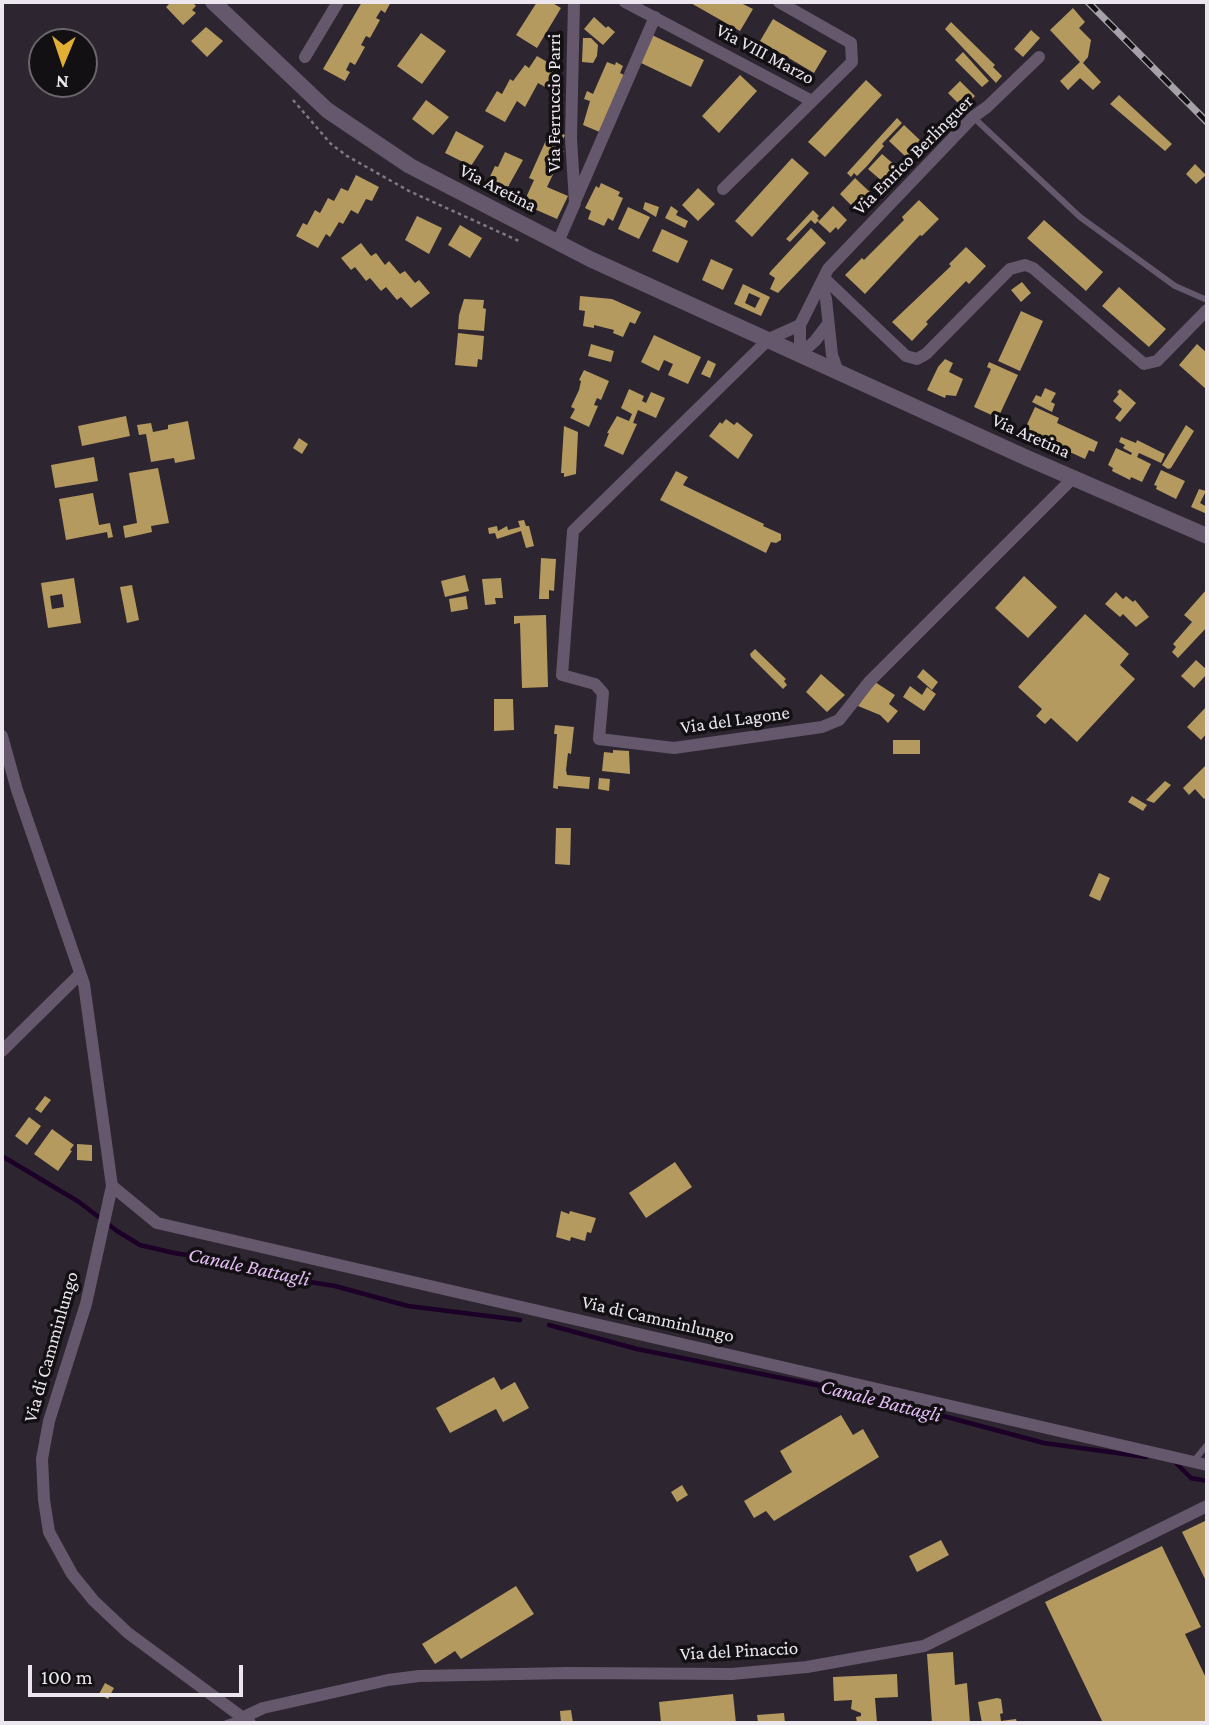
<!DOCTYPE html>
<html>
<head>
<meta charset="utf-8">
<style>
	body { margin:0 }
	#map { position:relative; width:1209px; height:1725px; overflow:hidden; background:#2d2530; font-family:"Crimson Pro",serif }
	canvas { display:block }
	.frame { position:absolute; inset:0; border:4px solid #ece7ee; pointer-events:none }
	.north { position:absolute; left:28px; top:28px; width:70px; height:70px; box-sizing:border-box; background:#131014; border:2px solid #6a666b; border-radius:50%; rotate:182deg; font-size:19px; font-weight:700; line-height:28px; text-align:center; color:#ece7ee }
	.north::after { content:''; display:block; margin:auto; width:24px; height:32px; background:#e1af34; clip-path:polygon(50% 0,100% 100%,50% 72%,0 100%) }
	.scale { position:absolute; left:28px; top:1665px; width:215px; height:32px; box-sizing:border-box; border:4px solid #ece7ee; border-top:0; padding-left:9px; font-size:21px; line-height:24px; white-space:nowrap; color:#ece7ee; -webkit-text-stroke:5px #131014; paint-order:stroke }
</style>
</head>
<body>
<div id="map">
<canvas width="1209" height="1725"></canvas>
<div class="frame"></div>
<div class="north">N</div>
<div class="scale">100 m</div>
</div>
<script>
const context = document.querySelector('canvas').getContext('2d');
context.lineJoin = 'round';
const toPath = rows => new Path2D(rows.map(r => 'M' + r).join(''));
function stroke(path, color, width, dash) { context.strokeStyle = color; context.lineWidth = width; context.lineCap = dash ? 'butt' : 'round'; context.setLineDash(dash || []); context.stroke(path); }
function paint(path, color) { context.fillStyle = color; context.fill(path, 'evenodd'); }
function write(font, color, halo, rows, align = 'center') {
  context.font = font + ' "Crimson Pro",serif'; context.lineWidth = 7; context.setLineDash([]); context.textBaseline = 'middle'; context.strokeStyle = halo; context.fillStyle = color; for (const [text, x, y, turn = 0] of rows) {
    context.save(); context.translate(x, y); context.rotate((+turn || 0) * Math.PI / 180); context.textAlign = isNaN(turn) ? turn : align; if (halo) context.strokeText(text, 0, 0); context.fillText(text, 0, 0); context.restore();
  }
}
stroke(toPath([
	[2,1156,79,1202,117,1231,140,1245,174,1253,259,1266,297,1280,335,1286,408,1306,520,1320],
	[549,1325,637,1349,861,1394,1044,1443,1146,1457],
	[1175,1462,1191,1478,1207,1481]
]), '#1c0027', 4.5);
paint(toPath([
	[171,2,192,2,196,6,192,10,196,13,183,25,166,7],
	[362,2,391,2,385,13,381,10,376,18,380,20,370,38,366,36,361,45,365,47,355,65,350,62,346,70,350,72,345,81,323,69],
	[537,2,551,2,561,8,537,48,516,35],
	[689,2,739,2,753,9,740,31],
	[1073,8,1085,22,1079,28,1091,40,1088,57,1083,63,1101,82,1093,90,1080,78,1068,90,1060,81,1080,62,1050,30],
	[594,17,606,28,608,26,615,32,603,45,584,29],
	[773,19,827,51,814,73,760,41],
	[951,22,995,65,993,67,1002,76,996,83,945,29],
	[206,27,223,41,207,57,191,41],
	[1031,30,1040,38,1023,57,1014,49],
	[421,33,446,51,422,84,397,66],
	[652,35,704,60,691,87,639,62],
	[583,38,591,38,598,45,597,56,593,63,582,62],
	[963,52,989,81,982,87,955,60],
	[537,56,556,67,545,87,538,83,525,107,517,101,505,122,485,111,497,91,502,94,510,79,513,81,525,65,529,68],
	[607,62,615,65,616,62,623,66,620,73,626,76,602,133,583,125,590,101,584,99,587,91,593,94],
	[740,75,757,91,719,133,702,116],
	[866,80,882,95,825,157,808,142],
	[960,81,975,96,963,108,948,93],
	[1119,95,1172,144,1165,151,1110,104],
	[426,100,449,117,433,135,412,119],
	[897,118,902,123,882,144,884,146,867,166,857,176,854,173,851,177,847,173],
	[904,125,922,142,907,158,889,141],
	[551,129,565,135,559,149,564,151,547,187,568,196,557,219,523,204,534,180,529,178],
	[456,131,484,146,471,166,445,153],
	[505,152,523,160,504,194,486,185,495,166,498,167],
	[882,154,897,167,883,182,868,169],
	[792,158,809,173,752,237,735,221],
	[1195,164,1206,175,1196,184,1186,174],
	[356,175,379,187,372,201,366,199,358,214,351,210,343,224,339,222,330,237,326,234,318,248,296,236,303,223,307,225,315,210,320,213,328,198,334,201,341,188,348,191],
	[855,178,872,194,863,203,860,201,854,208,840,194],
	[601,183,620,192,618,196,623,198,613,221,608,218,604,226,588,219,591,211,585,208,596,186,599,188],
	[698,188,715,204,698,221,682,205],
	[919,200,939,219,922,236,920,235,865,294,845,275,862,258,864,260,904,220,902,217],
	[645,202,659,207,656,217,643,209],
	[671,206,678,211,676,215,688,221,685,228,665,218],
	[833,206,847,220,838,230,836,227,830,233,818,222],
	[628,207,650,217,639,239,618,229],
	[813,210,819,216,817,218,819,220,815,224,811,220,790,242,786,239],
	[417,216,442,228,429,254,405,240],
	[1044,220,1103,272,1086,291,1027,238],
	[460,225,482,238,470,258,448,245],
	[811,228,826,243,778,293,770,289,775,278,769,274,771,271],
	[662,229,688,241,678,263,652,251],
	[361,243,371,256,376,253,385,265,389,261,400,274,405,271,415,283,419,280,430,293,411,308,401,297,397,300,386,287,381,291,370,278,366,281,355,267,351,270,341,258],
	[966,247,986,266,969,284,966,281,926,322,928,324,912,341,892,322,951,266,949,264],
	[711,259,733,269,723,290,702,280],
	[1022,282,1031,293,1021,302,1011,290],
	[743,284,770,297,761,316,734,304],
	[749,293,760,298,755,308,745,303],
	[1119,287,1166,329,1149,347,1102,306],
	[580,296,612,299,641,312,635,324,630,322,623,337,613,333,614,330,594,325,594,328,583,326,585,311,579,310],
	[464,299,484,300,483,308,486,309,484,331,458,329,459,315],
	[1021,311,1043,321,1020,371,998,361],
	[458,333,484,336,482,360,478,359,477,367,455,365],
	[654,335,701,357,688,384,668,375,673,364,664,360,659,371,641,362],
	[591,344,614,351,611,362,588,356],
	[1197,344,1207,353,1207,390,1179,365],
	[945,359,953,363,949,372,963,379,956,396,946,395,945,398,927,390,938,367],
	[708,360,716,364,710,378,701,374],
	[989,362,1018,375,998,418,974,407,991,369,987,367],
	[584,370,609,381,601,400,597,398,594,405,598,406,589,427,570,418,575,409,571,407,579,390,581,381,579,380],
	[1045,388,1056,393,1051,402,1055,404,1052,412,1032,402,1036,395,1041,397],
	[629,389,644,396,642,401,646,403,651,392,665,398,656,418,638,410,633,423,637,424,623,455,604,446,609,433,607,433,617,416,629,421,632,414,621,408],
	[1120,389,1136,403,1120,422,1115,418,1122,409,1113,401,1119,394,1117,392],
	[1035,407,1059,418,1057,423,1098,442,1094,452,1089,450,1085,459,1024,431],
	[126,416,130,436,82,446,78,426],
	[726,419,734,425,737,422,753,435,738,459,709,436,720,422,722,424],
	[188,421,195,459,175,463,174,458,151,462,146,434,139,435,137,425,151,423,153,432,168,429,168,425],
	[1186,425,1194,431,1171,468,1168,469,1162,465],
	[564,426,578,432,576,474,564,477,564,473,561,473],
	[1121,437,1136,443,1137,440,1165,454,1161,463,1139,453,1137,457,1151,464,1142,482,1131,477,1130,480,1112,471,1113,468,1108,465,1116,448,1131,455,1132,453,1123,448,1125,445,1119,442],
	[299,438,308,444,302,454,293,448],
	[94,457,98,481,55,488,51,465],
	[158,468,169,523,151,526,152,532,125,538,123,526,137,523,129,473],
	[1161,470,1185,481,1176,499,1156,489,1157,486,1154,485],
	[676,471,688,477,683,485,764,524,763,526,781,534,781,540,776,543,771,542,766,553,660,500],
	[1199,489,1206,491,1200,503,1207,507,1207,514,1191,507],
	[93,493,99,525,110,523,113,537,108,538,107,532,66,540,59,499],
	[524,520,526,526,529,526,534,546,526,548,521,531,497,539,495,533,489,534,488,528,497,526,498,531,507,526,508,530,520,527,518,521],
	[541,558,556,559,554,591,549,590,549,599,539,599],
	[465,575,469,591,445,597,441,581],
	[1024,576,1057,607,1028,638,995,608],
	[74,578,81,623,48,628,41,583],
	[62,594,64,607,52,609,50,596],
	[501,578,503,598,495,598,496,604,485,605,482,579],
	[132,585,139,620,127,623,120,587],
	[1207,589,1207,627,1178,658,1172,652,1176,647,1173,644,1192,622,1184,615],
	[1116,592,1123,599,1126,596,1133,602,1135,600,1149,617,1136,627,1123,614,1120,617,1105,604],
	[466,596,468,609,451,612,449,599],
	[1085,614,1129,654,1120,665,1135,679,1077,742,1051,718,1045,724,1036,716,1042,709,1018,687],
	[546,615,548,687,522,688,520,623,514,624,514,616],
	[755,649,786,679,784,681,787,685,783,689,751,657,750,654],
	[1196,660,1207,670,1207,674,1194,688,1181,676],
	[923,669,938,682,932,690,917,677],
	[821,674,845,695,827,712,806,692],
	[875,682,895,695,889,704,898,711,888,723,880,715,858,706],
	[910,686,922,695,927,687,936,694,924,711,903,697],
	[494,699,513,699,514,730,494,731],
	[1207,706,1207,733,1201,740,1187,727],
	[555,725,574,727,571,754,568,753,566,770,567,775,590,777,589,789,558,786,558,789,553,788,557,734,554,734],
	[893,740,920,740,920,754,893,754],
	[613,750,629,751,630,774,602,771,604,752,613,753],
	[1207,764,1207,796,1204,799,1195,789,1189,795,1183,788],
	[599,778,610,779,609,791,598,789],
	[1165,781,1171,785,1154,803,1146,800],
	[1132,796,1147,805,1143,811,1128,802],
	[556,828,571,828,570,865,555,864],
	[1099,873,1110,878,1100,901,1089,896],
	[45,1096,51,1100,41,1113,35,1109],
	[29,1117,41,1126,27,1145,15,1136],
	[52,1129,74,1145,70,1150,72,1151,58,1171,34,1154],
	[77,1144,92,1145,92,1161,77,1160],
	[675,1162,692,1187,646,1218,629,1193],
	[561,1211,569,1214,570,1211,596,1218,591,1233,587,1232,585,1241,571,1237,570,1241,556,1237],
	[494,1377,501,1390,515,1382,529,1408,503,1422,496,1409,450,1433,436,1408],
	[841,1415,853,1435,863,1429,879,1457,774,1521,766,1511,754,1518,744,1501,792,1472,780,1451],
	[682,1485,688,1495,677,1502,671,1492],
	[1207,1520,1207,1583,1182,1532],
	[941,1540,949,1555,917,1572,909,1556],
	[1162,1546,1201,1627,1185,1634,1207,1680,1207,1723,1103,1723,1045,1602],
	[516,1586,534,1614,461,1659,455,1651,435,1664,422,1644],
	[953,1652,955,1685,967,1683,970,1723,932,1723,927,1654],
	[897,1674,898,1697,875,1698,877,1723,857,1723,856,1717,861,1716,861,1713,851,1709,852,1700,834,1701,833,1677],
	[105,1683,114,1688,108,1699,99,1694],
	[733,1694,736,1723,661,1723,659,1702],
	[997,1698,1001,1699,1003,1713,1000,1714,1001,1721,1016,1719,1017,1723,982,1723,978,1702],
	[571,1710,573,1723,561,1723,560,1711],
	[784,1713,785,1723,758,1723,757,1715]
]), '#b59a5f');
stroke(toPath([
	[293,100,331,144,347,156,409,191,519,241]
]), '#807983', 2.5, [3.5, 3.5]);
stroke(toPath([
	[973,117,1080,217,1175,286,1207,300],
	[1195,1462,1193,1462,1207,1445],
	[226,1723,242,1718]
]), '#65576c', 6);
stroke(toPath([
	[625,2,812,101],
	[305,57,338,2],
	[723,189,852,62,851,43,779,2],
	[576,199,655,17],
	[558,242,575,203,571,138,574,2],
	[824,278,906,356,917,359,926,354,1010,269,1025,265,1033,268,1144,364,1157,361,1207,310],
	[821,284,826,299,832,355,838,372],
	[800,325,769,339,573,531,562,675,595,684,603,693,599,739,674,748,822,727,839,720,869,682,1073,478],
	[800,354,800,325,828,269,973,117,987,107,1039,57],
	[800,354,815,341,828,324],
	[2,736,17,790,84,984,112,1186,86,1304,49,1421,42,1459,44,1500,49,1532,72,1574,94,1601,128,1633,250,1723],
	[2,1051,80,974],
	[112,1186,157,1223,1207,1465],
	[244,1717,263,1708,388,1680,419,1676,568,1673,732,1674,807,1667,924,1646,1207,1506]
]), '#65576c', 12);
stroke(toPath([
	[213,2,327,110,410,166,590,259,1027,458,1207,536]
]), '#65576c', 16);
const rail = toPath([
	[1088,2,1207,122]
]);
stroke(rail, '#a7a1a9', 7);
stroke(rail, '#131014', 4.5, [13]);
write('19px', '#ece7ee', '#131014', [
	["Via VIII Marzo",765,54,28],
	["Via Ferruccio Parri",554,103,-90],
	["Via Enrico Berlinguer",913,155,-45],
	["Via Aretina",498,188,27],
	["Via Aretina",1031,436,24],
	["Via del Lagone",735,720,-8],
	["Via di Camminlungo",658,1319,13],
	["Via di Camminlungo",51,1347,-74],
	["Via del Pinaccio",739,1651,-3]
]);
write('italic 21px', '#e6bdf7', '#131014', [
	["Canale Battagli",249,1267,12],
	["Canale Battagli",881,1401,14]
]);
</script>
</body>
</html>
